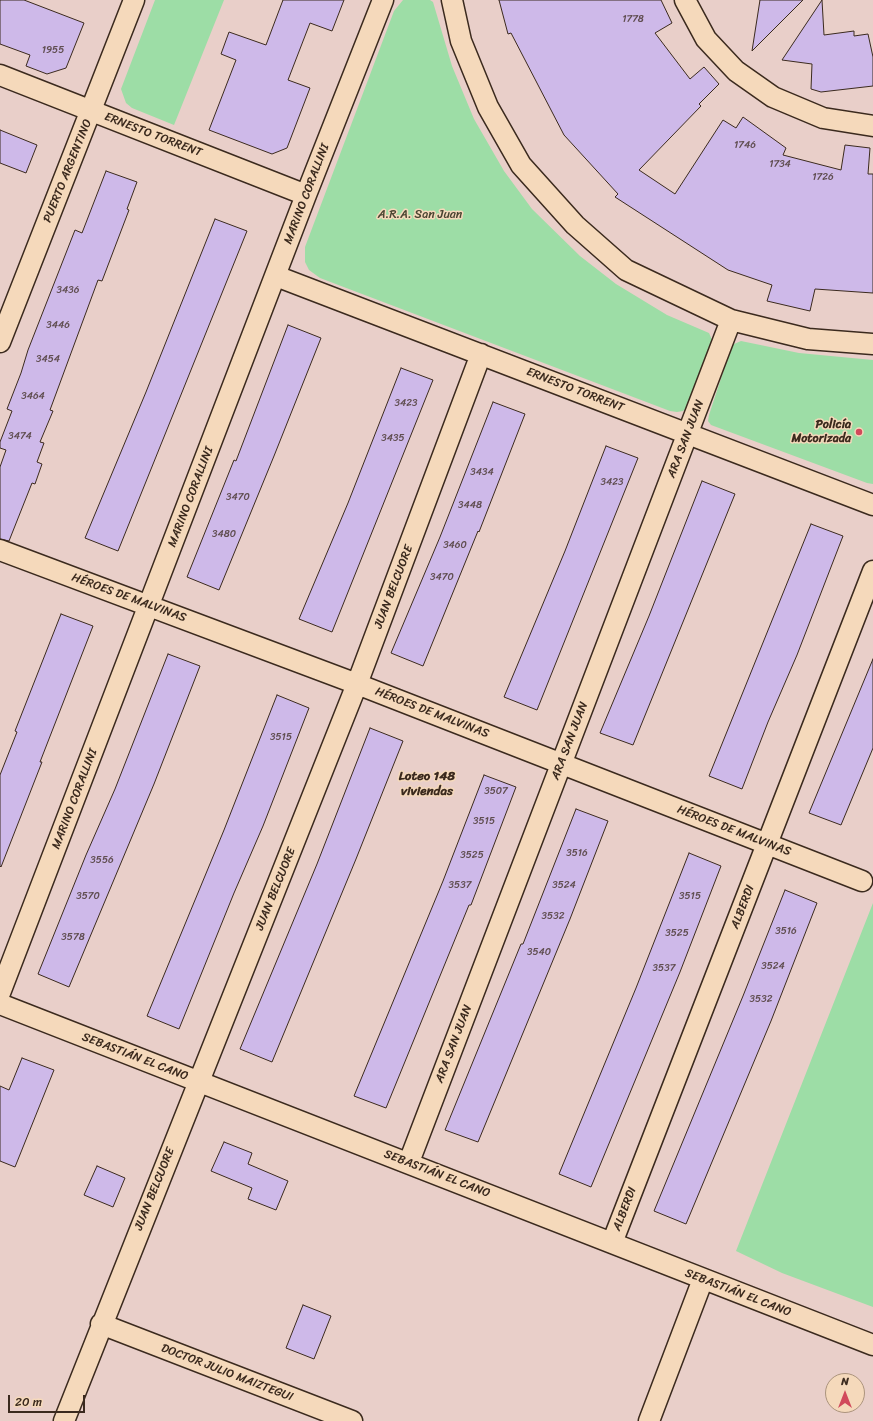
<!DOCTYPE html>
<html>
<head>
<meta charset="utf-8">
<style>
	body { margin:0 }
	#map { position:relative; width:873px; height:1421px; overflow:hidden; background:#e9cfc9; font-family:Sriracha,sans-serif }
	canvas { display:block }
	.north { position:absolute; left:825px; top:1373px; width:40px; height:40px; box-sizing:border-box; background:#f5d9bb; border:1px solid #ab937c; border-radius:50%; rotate:0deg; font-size:11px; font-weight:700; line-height:16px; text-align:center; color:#3b2a1e }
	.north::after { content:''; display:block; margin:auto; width:14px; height:18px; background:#d1495b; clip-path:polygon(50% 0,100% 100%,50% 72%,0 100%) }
	.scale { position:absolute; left:8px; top:1395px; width:77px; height:18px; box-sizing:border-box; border:2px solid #3b2a1e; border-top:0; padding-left:5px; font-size:12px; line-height:14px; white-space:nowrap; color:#3b2a1e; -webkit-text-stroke:3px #f5d9bb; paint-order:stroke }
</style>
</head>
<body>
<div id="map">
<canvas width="873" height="1421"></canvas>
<div class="north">N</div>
<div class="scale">20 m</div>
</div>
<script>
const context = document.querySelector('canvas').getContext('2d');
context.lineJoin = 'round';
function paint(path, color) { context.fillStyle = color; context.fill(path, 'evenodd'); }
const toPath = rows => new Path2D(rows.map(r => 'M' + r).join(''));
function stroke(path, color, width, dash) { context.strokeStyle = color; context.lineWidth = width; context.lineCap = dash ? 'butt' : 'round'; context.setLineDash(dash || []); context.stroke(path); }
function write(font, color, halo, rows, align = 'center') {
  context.font = font + ' Sriracha,sans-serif'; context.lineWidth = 3; context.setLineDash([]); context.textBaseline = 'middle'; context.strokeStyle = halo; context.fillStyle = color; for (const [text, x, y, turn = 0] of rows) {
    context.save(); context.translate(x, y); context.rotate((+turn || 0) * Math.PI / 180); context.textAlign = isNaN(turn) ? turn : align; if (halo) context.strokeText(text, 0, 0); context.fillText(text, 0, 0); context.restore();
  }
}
paint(toPath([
	[155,0,224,0,174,125,132,108,126,103,121,89],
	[403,0,430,0,433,2,452,66,474,119,504,171,532,209,580,256,616,284,667,315,709,333,713,342,688,407,683,411,677,412,670,411,320,278,309,270,305,262,305,247,394,11],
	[741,341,799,353,873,360,873,484,867,483,711,425,708,421,709,415,732,345],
	[873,903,873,1307,782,1273,736,1251]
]), '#9ddda6');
const building = toPath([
	[0,0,24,0,84,23,66,68,47,74,26,66,30,55,0,44,0,0],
	[283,0,344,0,332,31,310,23,288,80,310,88,287,148,272,154,209,130,236,60,221,54,229,32,266,45,283,0],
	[499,0,661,0,672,23,655,33,690,79,704,67,719,84,699,104,701,106,639,170,675,194,723,120,736,128,743,117,786,148,783,155,841,170,845,145,870,148,868,174,873,174,873,293,815,289,810,311,767,301,772,285,728,270,615,197,618,194,564,135,511,33,508,34,499,0],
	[760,0,803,0,752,51,760,0],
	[822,0,824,35,854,31,854,36,868,34,873,57,873,86,821,92,811,89,812,64,782,60,822,0],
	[0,130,37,145,26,173,0,163,0,130],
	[106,171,137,182,127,209,129,210,102,281,98,280,50,410,53,411,40,442,44,443,37,462,42,464,35,484,32,483,9,541,0,539,0,467,6,450,0,448,0,442,12,411,7,409,21,373,28,350,75,230,82,233,106,171],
	[215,219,247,231,118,551,85,538,146,392,215,219],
	[288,325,321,338,274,456,219,590,187,577,234,460,236,461,288,325],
	[401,368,433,380,332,632,299,619,348,503,401,368],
	[493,402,525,414,479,532,478,531,423,666,391,653,440,537,493,402],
	[606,446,638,458,537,710,504,697,565,551,606,446],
	[702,481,735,494,633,745,600,733,649,616,702,481],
	[811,524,843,536,797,655,768,722,742,789,709,776,811,524],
	[61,614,93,626,40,762,42,762,1,867,0,866,0,775,17,732,15,731,61,614],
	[168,654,200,666,154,784,69,987,38,974,86,855,115,789,168,654],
	[873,659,873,748,841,825,809,813,873,659],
	[277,695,309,708,263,826,234,893,179,1029,147,1016,224,830,277,695],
	[370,728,403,741,356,859,272,1062,240,1049,317,864,370,728],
	[484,775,516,787,471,905,469,905,386,1108,354,1096,443,881,484,775],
	[576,809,608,821,570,919,478,1142,445,1130,521,944,523,944,576,809],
	[689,853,721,866,680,972,591,1187,559,1174,636,988,689,853],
	[785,890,817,903,771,1021,686,1224,654,1211,743,996,785,890],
	[22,1058,54,1070,15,1167,0,1161,0,1086,9,1090,22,1058],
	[224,1142,252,1153,248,1164,288,1181,276,1210,248,1199,252,1188,211,1171,224,1142],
	[97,1166,125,1178,113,1207,84,1195,97,1166],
	[303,1305,331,1316,314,1359,286,1348,303,1305]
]);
paint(building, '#ceb9e9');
stroke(building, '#3b2a1e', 1);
const street = toPath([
	[452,0,461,41,488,107,521,165,575,225,626,270,731,320,808,339,873,344],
	[685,0,706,39,736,71,773,97,823,118,873,126],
	[0,75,306,195],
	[276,276,873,505],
	[0,342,134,0],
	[0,550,357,684,862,881],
	[0,993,306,195,383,0],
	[0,1004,873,1345],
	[409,1162,731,320],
	[612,1243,873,571],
	[101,1324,352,1421],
	[64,1421,357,684,481,354],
	[649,1421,703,1279]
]);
stroke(street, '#3b2a1e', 23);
stroke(street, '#f5d9bb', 20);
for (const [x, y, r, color] of [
	[859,432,4,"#d1495b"]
]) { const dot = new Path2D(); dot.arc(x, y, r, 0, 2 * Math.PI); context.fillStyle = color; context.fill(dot); stroke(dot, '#f5d9bb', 1.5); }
write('10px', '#604e51', null, [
	["1778",633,19],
	["1955",53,50],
	["1746",745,145],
	["1734",780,164],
	["1726",823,177],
	["3436",68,290],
	["3446",58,325],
	["3454",48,359],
	["3464",33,396],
	["3423",406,403],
	["3474",20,436],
	["3435",393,438],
	["3434",482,472],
	["3423",612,482],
	["3470",238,497],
	["3448",470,505],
	["3480",224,534],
	["3460",455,545],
	["3470",442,577],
	["3515",281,737],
	["3507",496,791],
	["3515",484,821],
	["3516",577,853],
	["3525",472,855],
	["3556",102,860],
	["3537",460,885],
	["3524",564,885],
	["3570",88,896],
	["3515",690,896],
	["3532",553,916],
	["3516",786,931],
	["3525",677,933],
	["3578",73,937],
	["3540",539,952],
	["3524",773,966],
	["3537",664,968],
	["3532",761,999]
]);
write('12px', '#3b2a1e', '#f5d9bb', [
	["ERNESTO TORRENT",153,135,21],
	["PUERTO ARGENTINO",68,171,-68],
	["MARINO CORALLINI",307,194,-69],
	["ERNESTO TORRENT",575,390,21],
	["ARA SAN JUAN",686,439,-69],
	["MARINO CORALLINI",191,497,-69],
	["JUAN BELCUORE",394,587,-69],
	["HÉROES DE MALVINAS",129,598,20],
	["HÉROES DE MALVINAS",432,713,21],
	["ARA SAN JUAN",570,741,-69],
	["MARINO CORALLINI",75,799,-69],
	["HÉROES DE MALVINAS",734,831,21],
	["JUAN BELCUORE",276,889,-68],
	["ALBERDI",743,907,-69],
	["ARA SAN JUAN",454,1044,-69],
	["SEBASTIÁN EL CANO",135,1057,21],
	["SEBASTIÁN EL CANO",437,1174,21],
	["JUAN BELCUORE",155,1189,-68],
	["ALBERDI",625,1209,-69],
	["SEBASTIÁN EL CANO",738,1293,21],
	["DOCTOR JULIO MAIZTEGUI",227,1373,21]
]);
write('12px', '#4a4532', '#f5d9bb', [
	["A.R.A. San Juan",420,215]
]);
write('bold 12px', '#3b2a1e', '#f5d9bb', [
	["Policía",851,425],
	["Motorizada",851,439]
], 'right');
write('bold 13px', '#3b2a1e', '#f5d9bb', [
	["Loteo 148",427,777],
	["viviendas",427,792]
]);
</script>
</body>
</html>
